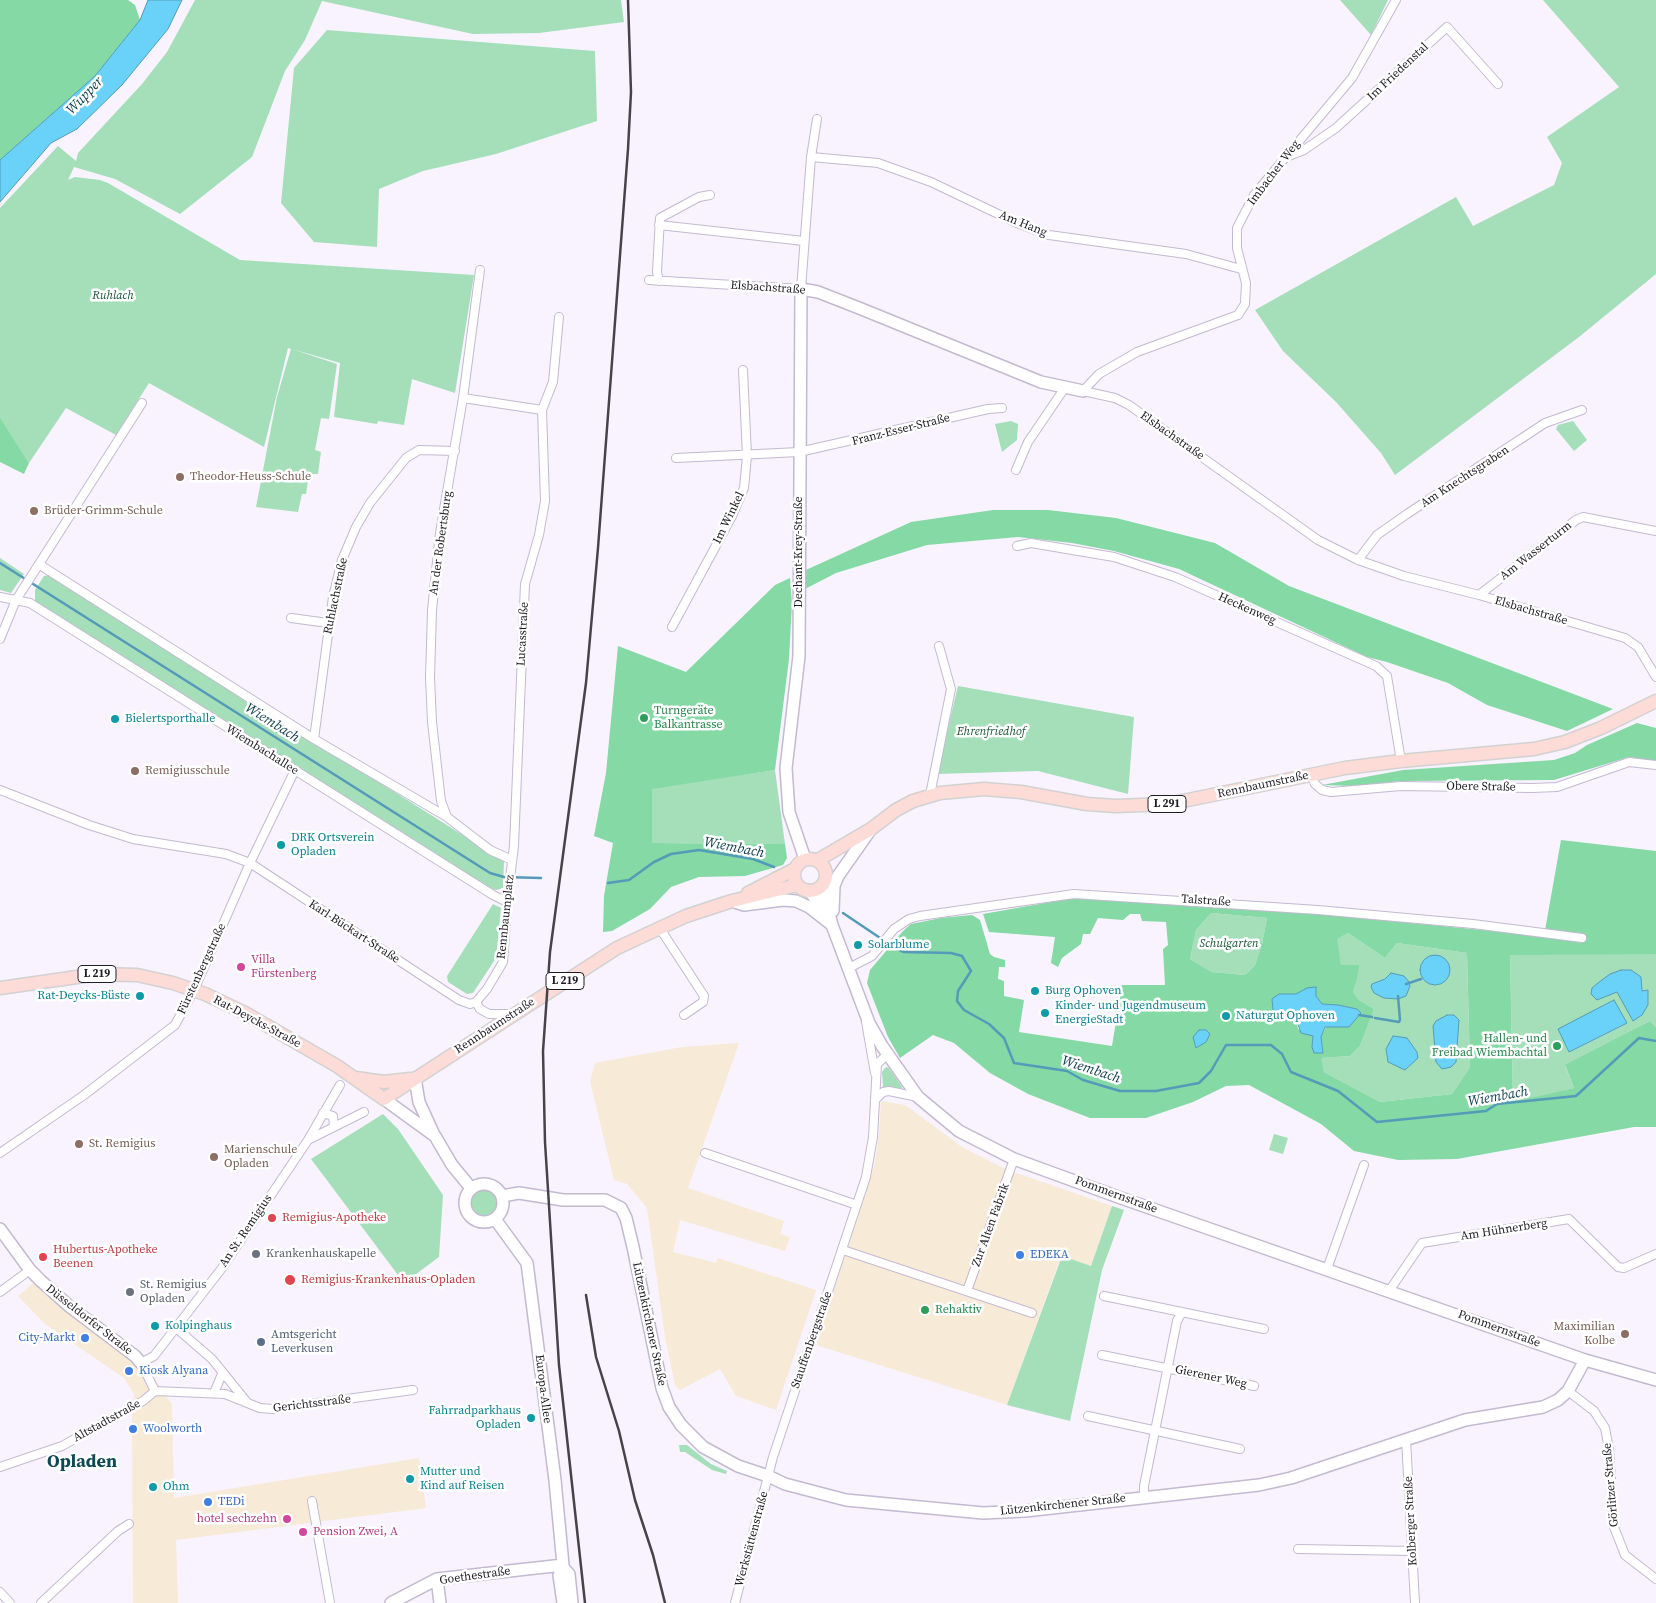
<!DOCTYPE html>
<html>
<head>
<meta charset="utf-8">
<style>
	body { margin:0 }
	canvas { display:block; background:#f8f3fe }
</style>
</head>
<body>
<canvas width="1656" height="1603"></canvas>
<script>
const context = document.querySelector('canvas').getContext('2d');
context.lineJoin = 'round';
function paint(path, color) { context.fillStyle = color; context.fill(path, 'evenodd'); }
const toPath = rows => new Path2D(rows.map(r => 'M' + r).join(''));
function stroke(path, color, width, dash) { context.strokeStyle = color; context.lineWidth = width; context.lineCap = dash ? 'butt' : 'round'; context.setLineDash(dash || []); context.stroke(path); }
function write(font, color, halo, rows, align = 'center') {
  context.font = font + ' "Source Serif 4",serif'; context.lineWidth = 5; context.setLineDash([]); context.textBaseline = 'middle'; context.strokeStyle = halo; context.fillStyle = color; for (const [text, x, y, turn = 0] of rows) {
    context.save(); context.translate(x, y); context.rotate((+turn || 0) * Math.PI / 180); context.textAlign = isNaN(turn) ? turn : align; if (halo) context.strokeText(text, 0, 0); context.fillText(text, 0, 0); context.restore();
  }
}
paint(toPath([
	[739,1043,688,1188,784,1221,780,1234,790,1237,785,1251,680,1220,673,1252,716,1263,718,1258,816,1290,776,1410,736,1396,720,1369,680,1390,675,1385,665,1337,647,1208,627,1184,614,1180,590,1081,595,1063,682,1047],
	[881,1101,905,1105,962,1147,1005,1169,1112,1206,1091,1266,1061,1256,1007,1405,816,1345,874,1167,879,1135],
	[42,1276,140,1356,172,1405,174,1498,419,1458,426,1508,176,1540,178,1603,133,1603,132,1409,134,1394,124,1378,45,1324,18,1296]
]), '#f7ead6');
paint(toPath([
	[195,0,621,0,624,22,539,33,473,34,322,1,305,40,285,71,252,157,180,214,115,179,74,167,68,180,75,177,100,180,108,183,240,260,474,275,455,393,412,379,404,425,378,421,377,424,334,417,340,363,292,349,337,364,329,419,321,418,315,450,321,452,318,474,309,474,306,494,302,494,298,512,256,507,277,397,291,349,288,348,264,447,149,383,116,435,66,408,29,463,0,417,0,208,58,146,76,161,78,153,142,84,167,52],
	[1340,0,1388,0,1371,35],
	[1543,0,1656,0,1656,274,1579,337,1395,475,1381,453,1336,402,1283,351,1255,310,1456,197,1473,226,1554,185,1562,163,1547,137,1619,87],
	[327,30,595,51,597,121,496,154,423,171,379,189,377,247,314,242,281,203,294,68],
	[1011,421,1018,424,1017,440,1002,452,995,424],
	[1573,421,1587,440,1574,451,1556,429,1558,425],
	[0,558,24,574,11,593,0,590],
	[50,575,504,861,503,888,496,890,487,888,35,601,35,590,44,576],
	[958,686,1134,717,1128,794,1038,771,937,774],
	[775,770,785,844,652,843,652,788],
	[493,904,501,908,496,958,473,993,467,994,448,982,447,976],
	[1211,913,1267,918,1262,944,1255,965,1245,975,1212,972,1190,959,1196,930],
	[1348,933,1385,958,1397,943,1467,953,1470,1067,1452,1094,1380,1102,1324,1072,1320,1058,1350,1056,1360,1046,1374,1009,1359,1000,1353,992,1357,980,1358,965,1341,965,1336,939],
	[1510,954,1656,954,1656,1027,1650,1021,1565,1066,1574,1088,1513,1103],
	[886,1067,889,1068,902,1087,901,1090,883,1087,882,1072],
	[383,1114,398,1129,443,1195,439,1257,404,1283,311,1159],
	[1274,1134,1288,1138,1283,1154,1269,1150],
	'469 1203a14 14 0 1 1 28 0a14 14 0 1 1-28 0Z',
	[1112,1206,1124,1210,1102,1270,1070,1421,1007,1405,1062,1256,1091,1266],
	[679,1445,687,1445,711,1464,727,1471,726,1474,712,1470,685,1452,680,1452]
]), '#a4dfb9');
paint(toPath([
	[0,0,128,0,135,5,140,20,95,76,0,160],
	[0,417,29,463,24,474,0,462],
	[993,510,1048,510,1116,518,1215,543,1289,586,1613,709,1567,731,1487,705,1448,683,1387,662,1367,657,1179,569,1114,551,1072,543,1018,537,927,545,836,573,805,589,806,570,911,522],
	[790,578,792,603,789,659,775,770,652,789,652,843,785,844,787,858,783,865,745,876,699,877,671,887,650,909,612,931,603,932,604,896,613,843,594,836,606,773,618,646,686,672,775,585],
	[1637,723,1656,728,1656,761,1629,757,1554,780,1402,781,1354,786,1322,785,1403,770,1554,760,1575,753,1587,745],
	[1561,840,1656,851,1656,954,1510,955,1513,1102,1574,1088,1565,1065,1650,1021,1656,1027,1656,1127,1634,1127,1457,1159,1398,1160,1354,1151,1321,1124,1249,1085,1226,1086,1193,1102,1146,1118,1090,1118,1028,1094,990,1073,954,1043,933,1035,900,1058,888,1037,867,983,870,970,903,931,911,924,941,918,972,915,980,920,990,954,994,957,1005,960,1005,967,999,967,998,979,1004,981,1004,996,1024,1000,1019,1032,1112,1046,1122,985,1165,985,1163,949,1168,945,1166,922,1142,921,1140,914,1130,914,1123,920,1098,918,1090,934,1083,934,1081,944,1062,958,1058,967,1051,963,1055,937,989,932,983,914,1073,898,1182,903,1319,914,1544,936],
	[1211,913,1267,918,1262,944,1255,965,1245,975,1212,972,1190,959,1196,930],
	[1348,933,1385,958,1397,943,1467,953,1470,1067,1452,1094,1380,1102,1324,1072,1321,1058,1350,1056,1360,1046,1374,1009,1359,1000,1353,992,1357,980,1359,965,1341,965,1337,939],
	[1296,994,1316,996,1322,1004,1338,1005,1357,1009,1336,1026,1326,1027,1321,1037,1323,1053,1312,1047,1313,1036,1298,1029,1296,1019,1273,1010,1272,999]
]), '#84d9a5');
const water = toPath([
	[148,0,182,0,168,29,122,85,77,129,51,143,0,202,0,160,95,76,140,20,148,0],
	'1420 970a15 15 0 1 1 30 0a15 15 0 1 1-30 0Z',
	[1621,970,1631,970,1641,977,1642,991,1648,990,1648,1005,1642,1015,1633,1021,1617,992,1597,1000,1591,994,1592,988,1598,983,1610,974,1621,970],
	[1391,973,1404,976,1409,982,1410,986,1406,996,1398,999,1384,998,1374,993,1371,987,1372,984,1385,979,1391,973],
	[1316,987,1316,996,1322,1004,1338,1005,1357,1009,1361,1013,1349,1027,1325,1027,1321,1037,1323,1053,1314,1053,1312,1047,1313,1036,1301,1033,1296,1019,1273,1010,1272,999,1279,994,1296,994,1307,988,1316,987],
	[1614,1000,1627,1023,1569,1052,1558,1029,1614,1000],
	[1447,1015,1454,1015,1459,1020,1456,1062,1451,1067,1442,1069,1436,1062,1433,1026,1436,1021,1447,1015],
	[1199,1030,1206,1030,1210,1034,1206,1042,1196,1048,1193,1037,1199,1030],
	[1393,1036,1407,1038,1417,1052,1418,1058,1405,1070,1388,1062,1386,1049,1393,1036]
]);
paint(water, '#6ad2f9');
stroke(water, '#549bb9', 1);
stroke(toPath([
	[0,563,490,873,504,877,541,878],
	[608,883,629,880,654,862,671,854,699,850,753,859,774,867],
	[843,913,895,948,904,952,951,953,962,956,971,971,958,991,957,1001,964,1010,989,1024,1004,1038,1014,1063,1067,1071,1083,1080,1120,1091,1156,1091,1199,1083,1211,1071,1226,1045,1271,1045,1282,1054,1291,1072,1338,1091,1377,1122,1486,1111,1497,1104,1576,1096,1639,1038,1656,1041],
	[1406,984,1421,979],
	[1359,1015,1372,1017],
	[1375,1018,1399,1022,1400,1020,1398,996]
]), '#549bb9', 2.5);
const street = toPath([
	[811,157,878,163,931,182,1017,223,1049,235,1186,254,1241,269],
	[1286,157,1304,150,1336,128,1447,27,1498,84],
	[659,225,804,241],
	[649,280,801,289,811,157,817,119],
	[659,281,657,272,660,218,699,197,710,195],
	[1083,391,1115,398,1129,405,1318,540,1358,560,1404,576,1479,595,1625,638,1638,647,1656,677],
	[1083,391,1099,374,1137,352,1238,315,1245,304,1246,283,1237,248,1237,228,1254,195,1352,78,1396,0],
	[463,398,542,410],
	[676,458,799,452,988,409,1002,408],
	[1016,470,1028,442,1064,389],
	[1017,546,1031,543,1114,557,1175,577,1376,666,1387,676,1401,761],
	[1358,560,1377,535,1407,514,1545,423,1582,410],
	[40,565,314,739,447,817,490,850,512,860],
	[1479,595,1576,520,1583,517,1656,531],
	[0,597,30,603,493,895,507,902],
	[291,618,328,623],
	[672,627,732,516,744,488,747,456,743,370],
	[0,639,16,600,142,403],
	[314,739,333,597,342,560,356,527,370,503,406,458,419,450,455,451],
	[1311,775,1315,784,1322,790,1331,792,1401,786,1532,788,1557,787,1629,762,1656,765],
	[0,790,89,825,133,839,226,854,250,863,459,1000,470,1004,476,1002,487,989,503,962,508,894,514,846,525,584,539,535,545,501,542,410,553,382,559,317],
	[930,795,951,689,939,646],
	[447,817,441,801,432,722,430,678,432,610,440,533,463,398,480,270],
	[659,927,704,996,703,1002,684,1015],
	[849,968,872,956,894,929,909,919,920,916,1074,894,1318,910,1473,924,1582,938],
	[476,1002,480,1009,489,1014,512,1014],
	[866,1022,875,1073],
	[875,1100,883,1092,889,1091,918,1097],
	[323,1113,333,1116,334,1126],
	[308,1140,364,1112],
	[0,1153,84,1095,175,1025,194,990,250,863,295,770],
	[705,1153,857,1205],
	[843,1250,1032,1313],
	[1327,1269,1364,1165],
	[967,1291,1014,1159],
	[1389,1291,1422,1243,1569,1219,1618,1267,1624,1268,1656,1254],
	[0,1292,30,1270],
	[1104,1296,1264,1329],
	[175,1327,212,1359,246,1401],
	[1102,1355,1254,1386],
	[155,1391,141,1363,154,1356,222,1268,308,1140,340,1085],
	[155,1391,225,1394,260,1408,273,1409,413,1390],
	[1568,1391,1594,1411,1605,1428,1609,1449,1614,1527,1625,1555,1656,1579],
	[214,1393,222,1374],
	[1088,1416,1240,1449],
	[1406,1439,1415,1603],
	[0,1467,62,1446,143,1401,155,1391],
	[1144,1498,1144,1486,1177,1321,1182,1312],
	[312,1501,330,1603],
	[1298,1549,1412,1551],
	[0,1592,10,1603],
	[41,1603,118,1531,129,1524],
	[735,1603,773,1457,866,1177,873,1137,877,1064,887,1055]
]);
const secondary = toPath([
	[805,859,789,812,786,768,799,656,801,289,818,292,859,308,1041,382,1083,391],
	[822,886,832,925,869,1023,882,1046,918,1097,959,1131,1014,1159,1121,1198,1585,1360,1656,1380],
	[810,891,827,917],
	[732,901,744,905,783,900,796,901,809,907,832,925],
	[833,911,834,886,838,876,871,829],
	[415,1078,419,1102,434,1135],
	[384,1099,435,1136,452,1165,471,1188],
	'465 1203a19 19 0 1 1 38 0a19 19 0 1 1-38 0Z',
	[502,1196,519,1193,563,1200,605,1200,621,1208,626,1218,633,1247,662,1388,669,1407,681,1425,703,1447,738,1466,768,1476,785,1484,846,1500,983,1513,1025,1511,1259,1485,1291,1478,1465,1420,1543,1407,1558,1400,1568,1391,1585,1360],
	[495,1219,527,1263,555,1480,563,1565,564,1569,569,1574,572,1603],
	[0,1229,30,1270,41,1281,69,1306,135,1356,141,1363],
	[437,1579,440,1603],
	[391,1603,437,1579,563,1565],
	[563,1603,559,1575,564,1569]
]);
const primary = toPath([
	'794 875a16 16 0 1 1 32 0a16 16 0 1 1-32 0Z',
	[818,860,871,829,896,810,913,801,940,793,984,789,1021,792,1087,804,1116,806,1168,804,1345,768,1401,761,1534,749,1565,742,1601,728,1656,701],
	[748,893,795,869],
	[0,988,98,974,137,975,173,983,205,994,245,1013,337,1066,384,1099,617,948,686,916,732,901,797,885],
	[356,1078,384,1082,410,1079]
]);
stroke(street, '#c4b9d2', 10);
stroke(secondary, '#c4b9d2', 14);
stroke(primary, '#d2d2d3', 15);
stroke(street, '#fff', 8);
stroke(secondary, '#fff', 11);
stroke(primary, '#fddbd6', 12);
stroke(toPath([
	[586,1295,596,1357,619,1431,635,1500,653,1555,665,1603],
	[585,1603,559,1365,545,1142,543,1051,550,952,586,683,598,548,628,149,631,92,628,0]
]), '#47434c', 2.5);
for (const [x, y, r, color] of [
	[180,477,5,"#8d6e63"],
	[34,511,5,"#8d6e63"],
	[644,718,5,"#2e9e5b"],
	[115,719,5,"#0f9aa8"],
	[135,771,5,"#8d6e63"],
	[281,845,5,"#0f9aa8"],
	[858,945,5,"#0f9aa8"],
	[241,967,5,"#d1479c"],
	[1035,991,5,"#0f9aa8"],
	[140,996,5,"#0f9aa8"],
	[1045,1013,5,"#0f9aa8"],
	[1226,1016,5,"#0f9aa8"],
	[1557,1046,5,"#2e9e5b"],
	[79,1144,5,"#8d6e63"],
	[214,1157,5,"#8d6e63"],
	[272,1218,5,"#e0444e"],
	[256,1254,5,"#6b7280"],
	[1020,1255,5,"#3f7fe0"],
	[43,1257,5,"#e0444e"],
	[290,1280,6,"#e0444e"],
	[130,1292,5,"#6b7280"],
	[925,1310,5,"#2e9e5b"],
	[155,1326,5,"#0f9aa8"],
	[1625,1334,5,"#8d6e63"],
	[85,1338,5,"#3f7fe0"],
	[261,1342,5,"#5c6f8a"],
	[129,1371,5,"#3f7fe0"],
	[531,1418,5,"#0f9aa8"],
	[133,1429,5,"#3f7fe0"],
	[410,1479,5,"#0f9aa8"],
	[153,1487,5,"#0f9aa8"],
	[208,1502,5,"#3f7fe0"],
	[287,1519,5,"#d1479c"],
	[303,1532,5,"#d1479c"]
]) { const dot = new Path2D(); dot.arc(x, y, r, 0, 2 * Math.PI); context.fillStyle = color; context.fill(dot); stroke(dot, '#fff', 2); }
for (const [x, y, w] of [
	[1167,804,38],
	[97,974,38],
	[565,981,38]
]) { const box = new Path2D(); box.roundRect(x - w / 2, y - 8.5, w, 17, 4); context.fillStyle = '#fff'; context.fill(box); stroke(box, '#201c25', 1); }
write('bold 11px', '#201c25', null, [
	["L 291",1167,804],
	["L 219",97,974],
	["L 219",565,981]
]);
write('12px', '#201c25', '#fff', [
	["Im Friedenstal",1398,72,-43],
	["Imbacher Weg",1274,173,-53],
	["Am Hang",1023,224,22],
	["Elsbachstraße",768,288,4],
	["Franz-Esser-Straße",901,430,-14],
	["Elsbachstraße",1172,436,35],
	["Am Knechtsgraben",1465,477,-33],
	["Im Winkel",729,518,-64],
	["An der Robertsburg",441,543,-82],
	["Am Wasserturm",1536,551,-38],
	["Dechant-Krey-Straße",799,552,-90],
	["Ruhlachstraße",336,596,-78],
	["Heckenweg",1247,609,24],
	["Elsbachstraße",1531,611,16],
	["Lucasstraße",523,634,-87],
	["Wiembachallee",262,750,32],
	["Rennbaumstraße",1263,785,-12],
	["Obere Straße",1481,787,1],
	["Talstraße",1206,901,4],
	["Rennbaumplatz",506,917,-84],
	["Karl-Bückart-Straße",354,932,33],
	["Fürstenbergstraße",202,969,-65],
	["Rat-Deycks-Straße",257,1022,28],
	["Rennbaumstraße",495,1026,-33],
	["Pommernstraße",1116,1195,20],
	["Zur Alten Fabrik",991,1225,-70],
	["Am Hühnerberg",1504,1230,-9],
	["An St. Remigius",246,1231,-56],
	["Düsseldorfer Straße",89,1320,38],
	["Lützenkirchener Straße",649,1324,78],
	["Pommernstraße",1499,1329,20],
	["Stauffenbergstraße",812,1340,-71],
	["Gierener Weg",1211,1377,12],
	["Europa-Allee",543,1389,83],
	["Gerichtsstraße",312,1404,-7],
	["Altstadtstraße",107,1421,-29],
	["Görlitzer Straße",1611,1485,-95],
	["Lützenkirchener Straße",1063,1505,-6],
	["Kolberger Straße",1411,1521,-93],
	["Werkstättenstraße",752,1539,-75],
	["Goethestraße",475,1576,-8]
]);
write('italic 12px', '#155534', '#fff', [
	["Ruhlach",113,296],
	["Ehrenfriedhof",991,732],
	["Schulgarten",1229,944]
]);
write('12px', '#785e54', '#fff', [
	["Theodor-Heuss-Schule",190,477],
	["Brüder-Grimm-Schule",44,511],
	["Remigiusschule",145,771],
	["St. Remigius",89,1144],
	["Marienschule",224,1150],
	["Opladen",224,1164],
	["Maximilian",1615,1327,"right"],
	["Kolbe",1615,1341,"right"]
], 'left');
write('12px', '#27864d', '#fff', [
	["Turngeräte",654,711],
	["Balkantrasse",654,725],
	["Hallen- und",1547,1039,"right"],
	["Freibad Wiembachtal",1547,1053,"right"],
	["Rehaktiv",935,1310]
], 'left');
write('12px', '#0d838f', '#fff', [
	["Bielertsporthalle",125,719],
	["DRK Ortsverein",291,838],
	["Opladen",291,852],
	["Solarblume",868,945],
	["Burg Ophoven",1045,991],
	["Rat-Deycks-Büste",130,996,"right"],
	["Kinder- und Jugendmuseum",1055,1006],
	["EnergieStadt",1055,1020],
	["Naturgut Ophoven",1236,1016],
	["Kolpinghaus",165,1326],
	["Fahrradparkhaus",521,1411,"right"],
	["Opladen",521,1425,"right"],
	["Mutter und",420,1472],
	["Kind auf Reisen",420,1486],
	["Ohm",163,1487]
], 'left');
write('12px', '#b23c85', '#fff', [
	["Villa",251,960],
	["Fürstenberg",251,974],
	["hotel sechzehn",277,1519,"right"],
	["Pension Zwei, A",313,1532]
], 'left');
write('12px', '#be3a42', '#fff', [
	["Remigius-Apotheke",282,1218],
	["Hubertus-Apotheke",53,1250],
	["Beenen",53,1264],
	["Remigius-Krankenhaus-Opladen",301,1280]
], 'left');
write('12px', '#5b616d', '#fff', [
	["Krankenhauskapelle",266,1254],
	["St. Remigius",140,1285],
	["Opladen",140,1299]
], 'left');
write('12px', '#366cbe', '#fff', [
	["EDEKA",1030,1255],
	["City-Markt",75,1338,"right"],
	["Kiosk Alyana",139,1371],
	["Woolworth",143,1429],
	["TEDi",218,1502]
], 'left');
write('12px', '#4e5e75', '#fff', [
	["Amtsgericht",271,1335],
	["Leverkusen",271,1349]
], 'left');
write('italic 14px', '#0b3b4b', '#fff', [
	["Wupper",85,96,-46],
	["Wiembach",272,723,32],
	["Wiembach",734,848,11],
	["Wiembach",1091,1070,18],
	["Wiembach",1498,1097,-10]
]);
write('bold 18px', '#0c4953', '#fff', [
	["Opladen",82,1462]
]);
</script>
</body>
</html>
